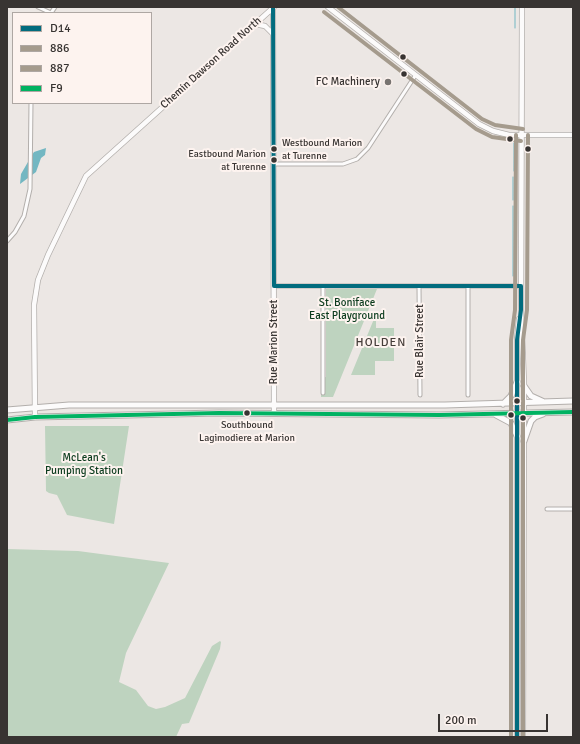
<!DOCTYPE html>
<html>
<head>
<meta charset="utf-8">
<style>
	body { margin:0 }
	#map { position:relative; width:580px; height:744px; overflow:hidden; background:#ece7e4; font-family:Signika,sans-serif }
	canvas { display:block }
	.frame { position:absolute; inset:0; border:8px solid #383432; pointer-events:none }
	.legend { position:absolute; left:12px; top:12px; width:140px; height:92px; box-sizing:border-box; background:#fdf3ef; border:1px solid #aea7a3; margin:0; padding:5px 7px; list-style:none; font-size:12px; color:#383432 }
	.legend li { display:flex; align-items:center; gap:8px; height:20px }
	.legend b { width:20px; border:1px solid #aea7a3 }
	.scale { position:absolute; left:438px; top:714px; width:110px; height:18px; box-sizing:border-box; border:2px solid #383432; border-top:0; padding-left:5px; font-size:12px; line-height:14px; white-space:nowrap; color:#383432; -webkit-text-stroke:3px #fdf3ef; paint-order:stroke }
</style>
</head>
<body>
<div id="map">
<canvas width="580" height="744"></canvas>
<div class="frame"></div>
<ul class="legend">
<li><b style="height:5px;background:#026c7e"></b>D14</li>
<li><b style="height:5px;background:#a59b8d"></b>886</li>
<li><b style="height:5px;background:#a59b8d"></b>887</li>
<li><b style="height:5px;background:#00b262"></b>F9</li>
</ul>
<div class="scale">200 m</div>
</div>
<script>
const context = document.querySelector('canvas').getContext('2d');
context.lineJoin = 'round';
function paint(path, color) { context.fillStyle = color; context.fill(path, 'evenodd'); }
const toPath = rows => new Path2D(rows.map(r => 'M' + r).join(''));
function stroke(path, color, width, dash) { context.strokeStyle = color; context.lineWidth = width; context.lineCap = dash ? 'butt' : 'round'; context.setLineDash(dash || []); context.stroke(path); }
function write(font, color, halo, rows, align = 'center') {
  context.font = font + ' Signika,sans-serif'; context.lineWidth = 4; context.setLineDash([]); context.textBaseline = 'middle'; context.strokeStyle = halo; context.fillStyle = color; for (const [text, x, y, turn = 0] of rows) {
    context.save(); context.translate(x, y); context.rotate((+turn || 0) * Math.PI / 180); context.textAlign = isNaN(turn) ? turn : align; if (halo) context.strokeText(text, 0, 0); context.fillText(text, 0, 0); context.restore();
  }
}
paint(toPath([
	[326,289,377,289,333,397,321,397,321,378,326,377],
	[376,314,376,328,394,328,394,361,375,361,375,375,351,375],
	[45,426,129,426,114,524,67,515,57,495,49,493,46,491],
	[7,549,78,551,169,563,126,653,119,682,136,690,148,706,156,709,165,707,185,698,212,646,220,641,221,642,220,649,189,723,182,724,176,737,7,737]
]), '#bed3bf');
paint(toPath([
	[46,148,45,155,41,158,36,172,20,184,21,174,32,155,34,152]
]), '#73b7c2');
stroke(toPath([
	[515,28,515,7],
	[514,171,514,143],
	[513,200,513,177],
	[513,206,513,276]
]), '#73b7c2', 1);
const street = toPath([
	[38,7,51,13],
	[51,13,55,7],
	[274,164,343,164,357,159,368,148,415,76],
	[7,241,15,232,24,216,30,189,31,103],
	[274,286,521,286],
	[419,286,420,395],
	[468,286,468,395],
	[323,393,323,287],
	[547,509,573,509]
]);
const secondary = toPath([
	[273,7,274,412],
	[328,7,479,124,493,131,509,135,573,135],
	[522,7,521,310,524,383,523,737],
	[255,24,265,26,273,34],
	[35,417,34,305,38,280,48,255,86,176,274,7],
	[517,737,517,340,519,319]
]);
const primary = toPath([
	[524,386,531,396,542,401],
	[503,404,511,396,517,382],
	[7,410,69,405,445,405,573,401],
	[496,415,511,423,517,436],
	[7,420,35,417,219,413,439,415,573,412],
	[524,441,531,421,535,417,543,414]
]);
stroke(street, '#b3afac', 5);
stroke(secondary, '#b3afac', 6);
stroke(primary, '#b3afac', 7);
stroke(street, '#fcfbfb', 3);
stroke(secondary, '#fcfbfb', 4.5);
stroke(primary, '#fcfbfb', 5);
stroke(toPath([
	[273,7,274,286],
	[274,286,521,286],
	[517,737,517,340,521,310,521,286]
]), '#026c7e', 4);
stroke(toPath([
	[324,12,476,129,492,137,521,141],
	[523,737,523,340,527,310,528,135]
]), '#a59b8d', 4);
stroke(toPath([
	[338,7,482,119,495,125,523,129],
	[511,737,511,340,515,310,516,135]
]), '#a59b8d', 4);
stroke(toPath([
	[7,420,35,417,219,413,439,415,573,412]
]), '#00b262', 4);
for (const [x, y, r, color] of [
	[403,57,3.5,"#383432"],
	[404,74,3.5,"#383432"],
	[388,82,4,"#777370"],
	[510,139,3.5,"#383432"],
	[274,149,3.5,"#383432"],
	[528,149,3.5,"#383432"],
	[274,160,3.5,"#383432"],
	[517,401,3.5,"#383432"],
	[247,413,3.5,"#383432"],
	[511,415,3.5,"#383432"],
	[523,418,3.5,"#383432"]
]) { const dot = new Path2D(); dot.arc(x, y, r, 0, 2 * Math.PI); context.fillStyle = color; context.fill(dot); stroke(dot, '#fdf3ef', 1.5); }
write('10px', '#383432', '#fdf3ef', [
	["Westbound Marion",282,143],
	["at Turenne",282,156],
	["Eastbound Marion",266,154,"right"],
	["at Turenne",266,167,"right"],
	["Southbound",247,425,"center"],
	["Lagimodiere at Marion",247,438,"center"]
], 'left');
write('11px', '#383432', '#fdf3ef', [
	["Chemin Dawson Road North",211,63,-42],
	["Rue Blair Street",420,341,-90],
	["Rue Marion Street",274,342,-90]
]);
write('11px', '#383432', '#fdf3ef', [
	["FC Machinery",380,82]
], 'right');
write('11px', '#0c3c1e', '#fdf3ef', [
	["St. Boniface",347,303],
	["East Playground",347,316],
	["McLean's",84,458],
	["Pumping Station",84,471]
]);
context.letterSpacing = '1px';
write('12px', '#453d39', '#fdf3ef', [
	["HOLDEN",381,343]
]);
context.letterSpacing = '0px';
</script>
</body>
</html>
